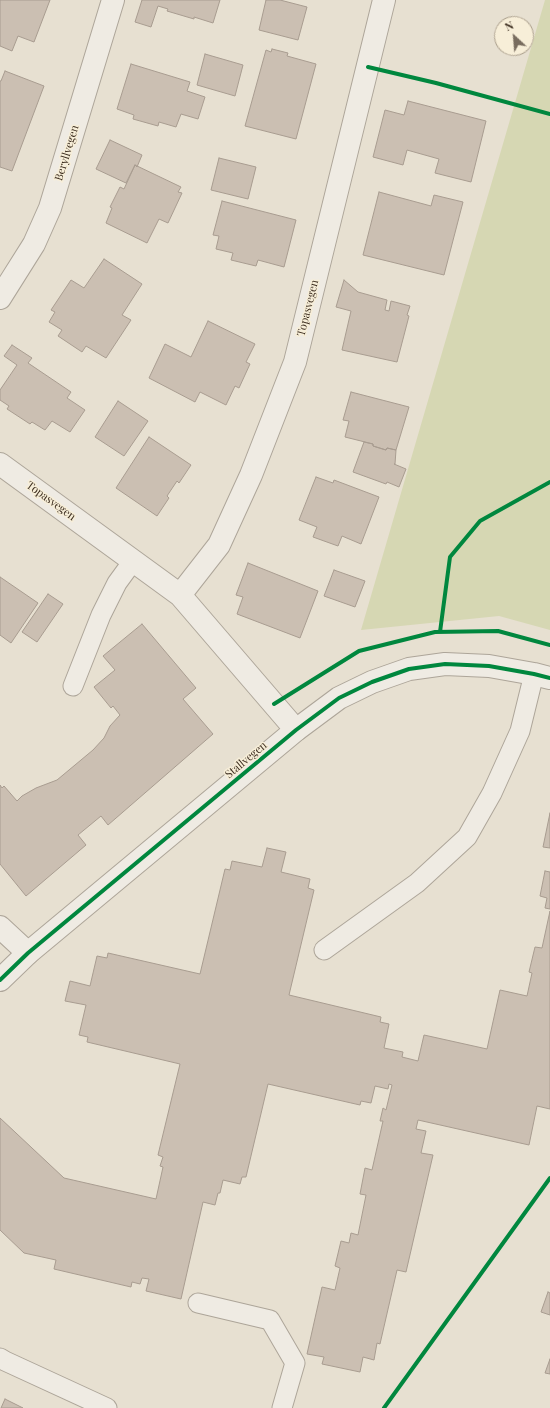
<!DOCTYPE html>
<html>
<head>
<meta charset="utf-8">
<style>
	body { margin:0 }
	#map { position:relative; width:550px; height:1408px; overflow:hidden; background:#e7e0d1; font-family:"Playfair Display",serif }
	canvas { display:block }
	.north { position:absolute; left:494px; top:16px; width:40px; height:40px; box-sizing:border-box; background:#f7eed8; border:1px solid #ada18e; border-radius:50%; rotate:334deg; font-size:11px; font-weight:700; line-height:16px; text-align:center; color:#3d2e20 }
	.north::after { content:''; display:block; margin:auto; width:14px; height:18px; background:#786c5e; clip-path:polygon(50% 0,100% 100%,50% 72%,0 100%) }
</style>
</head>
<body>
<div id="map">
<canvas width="550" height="1408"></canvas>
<div class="north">N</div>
</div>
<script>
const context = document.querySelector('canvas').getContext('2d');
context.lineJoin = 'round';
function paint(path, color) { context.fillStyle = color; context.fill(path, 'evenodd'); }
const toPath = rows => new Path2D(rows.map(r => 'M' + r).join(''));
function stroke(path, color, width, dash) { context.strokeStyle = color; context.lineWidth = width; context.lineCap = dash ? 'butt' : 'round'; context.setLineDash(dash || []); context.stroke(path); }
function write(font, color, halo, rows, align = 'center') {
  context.font = font + ' "Playfair Display",serif'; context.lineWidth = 3; context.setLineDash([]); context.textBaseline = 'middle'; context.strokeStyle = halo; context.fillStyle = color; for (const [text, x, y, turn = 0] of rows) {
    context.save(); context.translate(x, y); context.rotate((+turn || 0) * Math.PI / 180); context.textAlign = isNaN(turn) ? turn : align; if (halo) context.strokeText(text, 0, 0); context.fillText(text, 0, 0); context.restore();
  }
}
paint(toPath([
	[545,0,550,0,550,630,499,616,361,630]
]), '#d6d7b3');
const building = toPath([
	[0,0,50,0,34,42,18,36,12,51,0,46,0,0],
	[142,0,220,0,213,23,194,17,194,19,167,11,168,9,158,6,151,27,135,22,142,0],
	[266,0,280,0,307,7,298,40,259,30,266,0],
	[272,49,288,53,287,56,316,64,296,139,245,126,266,50,271,52,272,49],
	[205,54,243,65,235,96,197,85,205,54],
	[131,64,190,82,187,91,205,97,198,119,181,114,176,127,159,122,158,126,133,119,134,115,117,109,131,64],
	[5,71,44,86,12,171,0,167,0,81,1,81,5,71],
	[408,101,486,121,471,182,435,173,439,159,407,150,403,165,373,157,385,110,404,115,408,101],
	[110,140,142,155,137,167,135,165,126,183,96,169,110,140],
	[219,158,256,167,248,199,211,190,219,158],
	[135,165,181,187,178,192,182,193,168,223,159,219,147,243,106,223,112,208,110,207,120,187,124,189,135,165],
	[379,192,431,206,434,195,463,202,444,275,363,255,379,192],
	[222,201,296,220,284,267,258,260,256,266,231,260,233,253,216,249,219,236,213,235,222,201],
	[104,259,142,284,122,315,131,320,106,358,86,346,82,352,58,336,62,330,49,322,55,312,51,310,71,280,84,288,104,259],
	[344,280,358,292,387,300,385,310,389,311,391,301,410,306,407,315,409,316,397,362,342,350,351,311,336,307,344,280],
	[208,321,255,344,246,362,250,364,239,388,235,386,226,405,200,392,195,402,149,378,165,344,191,357,208,321],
	[12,345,32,358,28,363,71,392,67,398,85,410,70,432,52,421,45,430,32,422,30,424,7,409,9,406,0,400,0,390,17,365,4,356,12,345],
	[351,392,409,407,396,450,387,448,386,450,373,446,373,444,345,437,349,421,343,420,351,392],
	[118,401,148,421,124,456,95,437,118,401],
	[149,437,191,465,179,483,177,481,167,496,169,498,157,516,116,488,149,437],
	[364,442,373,444,373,446,386,450,387,448,396,450,395,464,394,464,406,469,399,487,387,482,386,484,353,472,364,442],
	[316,477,333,483,334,480,379,497,361,544,342,536,338,546,313,537,317,527,299,520,316,477],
	[248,563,318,591,300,638,237,614,243,597,236,595,248,563],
	[334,570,365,581,355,607,324,596,334,570],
	[0,577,38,603,11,643,0,635,0,577],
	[48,594,63,604,37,642,22,632,48,594],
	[142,624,196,688,183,699,213,734,108,825,101,816,78,835,86,845,26,896,0,864,0,785,2,788,4,786,17,801,22,796,36,788,57,780,93,750,104,738,110,726,120,715,113,706,111,708,94,687,115,670,103,656,142,624],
	[550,813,550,848,543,847,550,813],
	[267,848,286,852,281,872,310,879,308,888,314,890,289,995,381,1017,380,1022,389,1024,384,1048,403,1052,402,1057,418,1061,424,1035,487,1049,500,990,527,996,532,973,529,972,535,947,542,948,550,911,550,1109,537,1106,529,1145,418,1120,416,1129,426,1131,421,1153,433,1155,406,1272,397,1270,380,1344,377,1343,374,1360,363,1357,360,1372,322,1364,324,1357,307,1354,322,1287,335,1290,340,1268,335,1266,341,1241,349,1243,351,1233,358,1235,366,1195,360,1194,365,1168,372,1170,383,1121,380,1121,383,1108,386,1110,392,1085,389,1084,388,1089,375,1086,371,1103,361,1101,360,1105,268,1084,246,1177,242,1177,240,1184,223,1180,220,1193,218,1193,215,1205,203,1202,181,1299,146,1291,149,1279,142,1278,140,1284,132,1282,131,1287,54,1269,56,1260,24,1253,0,1230,0,1118,64,1178,156,1199,163,1167,160,1166,163,1157,158,1155,180,1064,87,1042,88,1037,79,1035,86,1005,65,1001,70,981,90,986,97,956,107,958,108,953,200,974,225,869,230,870,232,861,262,867,267,848],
	[545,871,550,872,550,909,545,908,547,898,540,896,545,871],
	[548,1292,550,1293,550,1315,541,1312,548,1292],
	[550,1359,550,1374,545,1373,550,1359],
	[5,1399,23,1408,1,1408,5,1399]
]);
paint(building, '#cbbfb2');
stroke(building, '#a89c90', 1);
const service = toPath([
	[73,686,101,615,117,583,133,561],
	[324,950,417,883,467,837,492,793,520,731,534,674],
	[198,1303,270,1320,295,1363,282,1408],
	[0,1358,5,1361,107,1408]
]);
const minor = toPath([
	[0,298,34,244,50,208,113,0],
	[0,464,180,595,296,730],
	[180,595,219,545,251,475,295,362,384,0],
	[0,927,28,953]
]);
const tertiary = toPath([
	[0,980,28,953,296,730,339,698,372,682,409,669,445,664,489,666,534,674,550,678]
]);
stroke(service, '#ada599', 21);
stroke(minor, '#ada599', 24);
stroke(tertiary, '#ada599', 24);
stroke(service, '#efebe3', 19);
stroke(minor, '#efebe3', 22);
stroke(tertiary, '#efebe3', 22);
stroke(toPath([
	[368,67,436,83,550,114],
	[440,632,450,557,480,521,550,482],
	[274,704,359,651,435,632,498,631,550,645],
	[0,980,28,953,296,730,339,698,372,682,409,669,445,664,489,666,534,674,550,678],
	[384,1408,550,1178]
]), '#00873e', 4);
write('11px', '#3d2e20', '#f7eed8', [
	["Beryllvegen",67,153,-73],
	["Topasvegen",308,308,-76],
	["Topasvegen",51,501,36],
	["Stallvegen",246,760,-40]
]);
</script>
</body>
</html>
